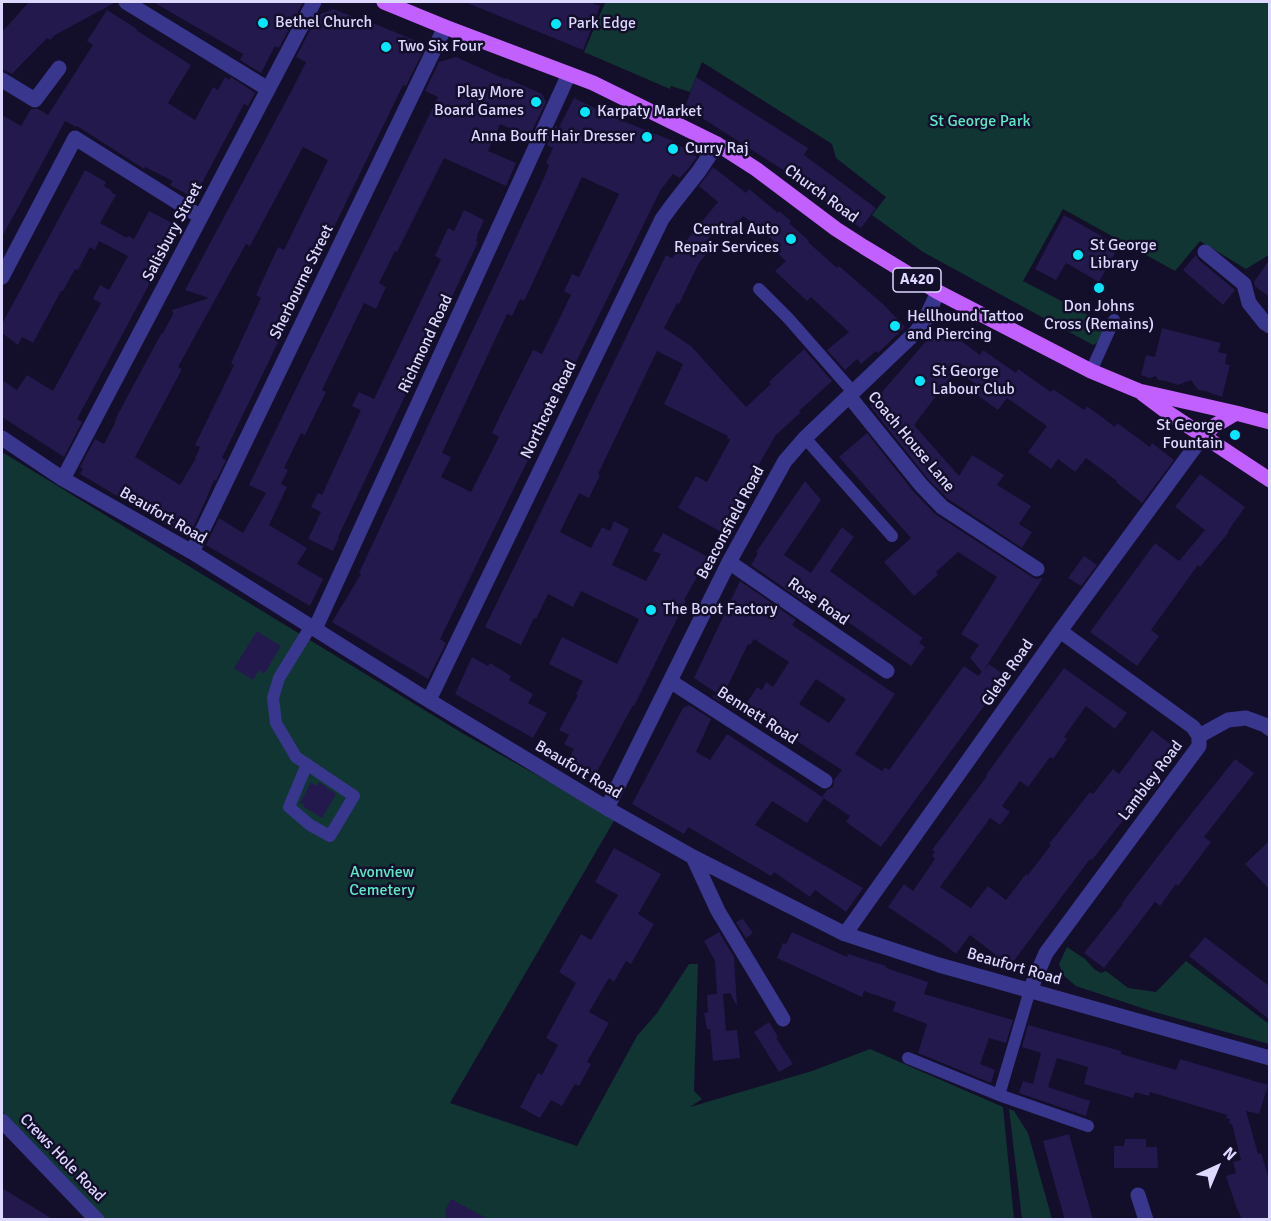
<!DOCTYPE html>
<html>
<head>
<meta charset="utf-8">
<style>
	body { margin:0 }
	#map { position:relative; width:1271px; height:1221px; overflow:hidden; background:#130e2a; font-family:Signika,sans-serif }
	canvas { display:block }
	.frame { position:absolute; inset:0; border:3px solid #dcd8ff; pointer-events:none }
	.north { position:absolute; left:1187px; top:1137px; width:60px; height:60px; -webkit-text-stroke:4px #130e2a; paint-order:stroke; rotate:44deg; font-size:16px; font-weight:700; line-height:24px; text-align:center; color:#dcd8ff }
	.north::after { content:''; display:block; margin:auto; width:21px; height:27px; background:#dcd8ff; clip-path:polygon(50% 0,100% 100%,50% 72%,0 100%) }
</style>
</head>
<body>
<div id="map">
<canvas width="1271" height="1221"></canvas>
<div class="frame"></div>
<div class="north">N</div>
</div>
<script>
const context = document.querySelector('canvas').getContext('2d');
context.lineJoin = 'round';
function paint(path, color) { context.fillStyle = color; context.fill(path, 'evenodd'); }
const toPath = rows => new Path2D(rows.map(r => 'M' + r).join(''));
function stroke(path, color, width, dash) { context.strokeStyle = color; context.lineWidth = width; context.lineCap = dash ? 'butt' : 'round'; context.setLineDash(dash || []); context.stroke(path); }
function write(font, color, halo, rows, align = 'center') {
  context.font = font + ' Signika,sans-serif'; context.lineWidth = 5; context.setLineDash([]); context.textBaseline = 'middle'; context.strokeStyle = halo; context.fillStyle = color; for (const [text, x, y, turn = 0] of rows) {
    context.save(); context.translate(x, y); context.rotate((+turn || 0) * Math.PI / 180); context.textAlign = isNaN(turn) ? turn : align; if (halo) context.strokeText(text, 0, 0); context.fillText(text, 0, 0); context.restore();
  }
}
paint(toPath([
	[602,2,1269,2,1269,255,1246,269,1200,241,1175,271,1063,209,1023,281,1096,319,1103,326,1104,334,1099,342,1093,345,923,252,872,215,886,197,836,158,832,144,702,62,690,92,671,86,670,89,584,52,605,3],
	[2,452,462,733,615,819,450,1103,577,1146,637,1036,657,1013,689,964,698,964,694,1091,702,1099,690,1107,812,1071,870,1049,1003,1107,1014,1219,105,1219,2,1111],
	[1067,947,1085,959,1094,969,1101,973,1106,971,1128,988,1156,992,1186,961,1269,1024,1269,1044,1151,1011,1076,986,1063,975,1059,964],
	[1009,1109,1014,1111,1028,1133,1052,1219,1022,1219]
]), '#113533');
paint(toPath([
	[29,2,116,2,55,35,50,40,47,38,12,74,2,69,2,32],
	[153,2,303,2,279,48,275,46,261,73,240,60,243,54],
	[465,2,589,2,600,6,583,50],
	[333,9,369,23,370,22,424,44,425,47,406,86,403,85,235,431,222,458,226,460,216,481,214,480,205,502,188,538,80,474,83,469,80,467,95,439,104,444,115,423,115,421,118,414,161,334,163,333,173,314,172,310,209,298,185,290,294,86,306,62,296,57,318,15],
	[303,147,328,160,284,250,278,247,256,295,261,298,231,363,234,365,195,445,200,447,195,458,196,458,180,485,135,457,182,369,178,367,211,307,246,244,250,246],
	[107,10,137,29,136,30,191,65,168,103,195,120,213,87,218,90,225,77,229,80,231,77,255,93,248,106,244,104,194,198,170,185,173,181,145,167,144,169,77,126,76,127,65,121,2,237,2,115,21,126,31,109,38,109,48,115,93,45,87,41],
	[456,57,505,79,506,78,542,94,546,102,529,137,500,124,488,151,516,163,506,186,444,158,397,252,395,251,379,283,386,287,376,309,364,303,322,390,326,392,305,435,301,433,284,468,288,470,281,484,287,487,269,525,307,548,297,564,323,579,310,606,206,545,219,518,243,533,266,493,249,485,438,97,425,91,439,62],
	[696,77,808,148,804,155,876,208,861,228,808,189,809,188,791,175,685,107],
	[574,98,615,118,671,140,697,157,684,174,684,173,680,178,673,174,660,191,440,639,446,643,428,679,332,622,361,574,359,573,544,178,549,165,546,163,553,148,547,145,556,125,558,129],
	[582,177,619,194,579,277,572,274,564,291,571,295,542,354,533,350,500,416,492,433,499,437,471,492,441,477,451,457,442,453,507,314,512,316,520,299,524,301],
	[713,167,746,193,749,189,778,213,779,211,791,221,789,223,809,241,808,242,837,268,839,266,883,304,905,327,878,353,876,351,861,364,857,359,845,370,827,350,849,332,811,297,807,301,775,271,786,261,769,246,774,241,743,216,738,222,736,220,730,227,723,221,705,243,711,248,699,263,679,304,677,303,664,328,691,346,746,407,771,384,769,382,804,349,832,381,799,411,801,412,775,436,721,532,678,508,696,476,707,482,730,440,727,438,728,436,664,404,683,364,657,351,598,474,600,475,589,498,579,493,560,532,591,548,602,527,610,531,614,521,629,529,612,565,646,581,661,554,653,551,663,533,708,557,684,600,686,601,634,706,633,705,594,777,567,763,574,749,564,744,569,735,559,730,578,695,576,694,583,681,549,664,562,637,617,664,639,619,581,591,573,607,548,594,536,619,534,618,521,645,485,627,666,255,672,258,718,202,699,186],
	[85,170,106,182,104,186,112,191,111,192,116,195,100,223,127,238,128,236,134,239,149,211,180,227,77,419,82,422,64,457,2,417,2,380,17,390,27,375,53,391,101,303,93,299,100,285,109,290,128,256,99,241,95,250,90,247,78,270,75,269,63,291,61,291,33,343,22,337,18,345,2,333,2,324],
	[464,210,484,220,477,236,478,236,476,241,478,242,338,537,339,538,333,551,308,539,321,512,311,507,318,493,322,495,361,410,352,406,359,392,374,399,441,259,435,256,448,228,454,231],
	[1064,215,1119,246,1099,282,1066,263,1056,280,1035,269],
	[1196,255,1199,260,1235,290,1223,305,1183,270],
	[1269,260,1269,297,1255,286,1254,282],
	[940,325,980,355,983,350,1016,373,1018,369,1051,392,1053,389,1084,410,1087,406,1115,427,1117,423,1150,447,1152,443,1174,460,1142,503,1116,482,1117,481,1086,458,1075,472,1058,459,1051,469,1028,452,1047,426,1007,398,998,410,974,393,979,386,955,371,914,425,959,476,972,455,1004,475,997,485,1031,506,1019,524,1032,532,1022,548,948,499,928,479,870,406],
	[1162,328,1221,343,1218,352,1227,354,1225,364,1230,365,1222,397,1205,391,1198,390,1191,380,1178,385,1166,381,1158,380,1156,376,1150,378,1141,375,1146,355,1155,357],
	[867,433,913,491,935,514,1032,577,1036,579,1043,578,984,670,989,664,1006,676,881,847,846,822,850,816,822,797,827,790,833,787,834,780,842,770,744,707,757,687,762,690,766,682,773,687,789,662,754,639,750,645,748,644,720,702,712,696,718,694,694,678,740,581,796,620,792,625,895,694,855,754,882,771,885,767,889,770,964,666,978,676,982,672,970,658,979,645,961,634,997,577,958,552,936,572,938,575,914,596,884,562,911,538,839,457],
	[816,679,846,699,829,723,799,704],
	[1200,474,1245,507,1228,531,1229,532,1200,567,1198,565,1151,630,1159,636,1137,666,1090,632,1155,543,1179,561,1205,530,1175,507],
	[805,481,821,500,784,555,811,573,842,527,854,537,830,571,923,638,919,643,925,647,911,666,812,597,807,604,751,565,758,553,756,552],
	[1084,556,1097,565,1081,586,1068,578],
	[257,631,281,646,264,674,259,670,253,680,234,668],
	[472,657,488,666,490,663,511,676,509,680,533,694,528,703,547,713,533,738,455,694],
	[1064,668,1127,713,1115,729,1086,706,1064,737,1067,739,1053,759,1050,757,1028,787,1020,781,1002,806,1010,812,1000,825,990,818,940,887,971,908,988,886,1006,900,1026,874,1028,875,1051,845,1049,844,1090,792,1093,794,1113,769,1119,774,1152,730,1178,750,1092,860,1090,859,1010,966,970,935,956,954,942,943,888,907,904,884,913,891,935,859,932,856,935,852,932,850,987,776,986,775],
	[689,705,711,719,696,752,710,760,727,734,824,798,807,823,772,801,755,825,863,888,846,912,815,890,810,897,774,872,771,876,688,827,684,834,632,804,683,708],
	[1235,759,1254,773,1204,837,1211,842,1178,886,1176,884,1160,906,1155,902,1104,968,1084,953,1123,904,1122,903,1179,829],
	[311,782,317,786,319,782,336,794,322,818,304,807,304,805,300,803],
	[1269,841,1269,889,1245,864],
	[614,848,661,874,638,914,654,924,631,964,626,961,614,982,609,978,589,1012,609,1023,587,1062,591,1064,579,1086,575,1084,562,1106,551,1100,540,1118,520,1107,538,1073,542,1075,558,1045,546,1038,576,983,559,972,581,934,591,940,618,895,595,882],
	[743,919,753,933,746,938,736,922],
	[719,932,734,957,737,1006,730,993,723,994,726,1031,737,1030,740,1058,713,1061,710,1029,707,1029,704,1013,708,1012,707,995,717,994,715,961,704,941],
	[792,932,847,957,848,954,886,966,886,968,928,982,924,994,1013,1020,1006,1043,989,1038,980,1064,995,1070,991,1083,918,1053,927,1024,893,1011,896,1002,864,991,862,997,777,958,783,943,786,944],
	[1205,937,1269,986,1269,1019,1189,956],
	[769,1022,778,1037,776,1038,793,1064,779,1072,754,1032],
	[1028,1025,1121,1051,1121,1054,1176,1070,1180,1059,1268,1085,1259,1114,1246,1111,1258,1154,1261,1153,1269,1179,1269,1220,1242,1220,1236,1206,1226,1176,1236,1173,1233,1162,1241,1160,1232,1124,1229,1123,1230,1119,1226,1118,1227,1115,1150,1092,1149,1096,1135,1092,1133,1098,1084,1084,1088,1067,1057,1058,1048,1087,1090,1101,1086,1116,1019,1093,1023,1081,1033,1084,1041,1053,1022,1047],
	[1069,1134,1093,1220,1065,1220,1054,1181,1043,1141],
	[1125,1139,1146,1139,1146,1147,1157,1147,1158,1168,1114,1168,1114,1146,1124,1146],
	[2,1188,54,1220,2,1220],
	[451,1199,490,1220,447,1220,445,1211]
]), '#23194d');
stroke(toPath([
	[759,289,788,318,853,392],
	[1091,371,1114,320],
	[805,438,892,536],
	[307,764,289,807,310,825,330,836,354,796,296,757,276,723,273,698,279,678,311,626],
	[908,1058,999,1095,1088,1126],
	[999,1095,1030,990]
]), '#39368d', 12);
stroke(toPath([
	[126,2,268,89],
	[2,80,35,100,59,68],
	[1205,252,1244,284,1249,303,1265,323,1270,326],
	[2,277,75,138,201,217],
	[849,396,921,485,942,507,1037,569],
	[2,438,63,479,192,552,420,695,610,810,693,857,845,934,939,965,1270,1058],
	[63,479,314,2],
	[192,552,445,27],
	[729,562,887,671],
	[315,629,569,74],
	[670,681,825,781],
	[429,700,662,219,673,204,699,171,717,144],
	[1199,736,1228,720,1246,718,1265,725,1270,729],
	[607,808,729,562,785,461,805,438,916,332,925,320,938,292],
	[693,857,718,911,783,1019],
	[845,934,1060,631,1203,436],
	[1030,990,1046,953,1199,746,1199,736,1193,727,1060,631],
	[2,1121,97,1220],
	[1138,1195,1146,1220]
]), '#39368d', 15);
stroke(toPath([
	[384,2,445,27,593,83,717,144,756,169,836,229,864,247,938,292,1091,371,1139,391,1236,413,1270,422],
	[1143,394,1167,412,1270,480],
	[1203,436,1214,426,1236,413]
]), '#c25fff', 15);
for (const [x, y, r, color] of [
	[263,23,6,"#04e7ff"],
	[556,24,6,"#04e7ff"],
	[386,47,6,"#04e7ff"],
	[536,102,6,"#04e7ff"],
	[585,112,6,"#04e7ff"],
	[647,137,6,"#04e7ff"],
	[673,149,6,"#04e7ff"],
	[791,239,6,"#04e7ff"],
	[1078,255,6,"#04e7ff"],
	[1099,288,6,"#04e7ff"],
	[895,326,6,"#04e7ff"],
	[920,381,6,"#04e7ff"],
	[1235,435,6,"#04e7ff"],
	[651,610,6,"#04e7ff"]
]) { const dot = new Path2D(); dot.arc(x, y, r, 0, 2 * Math.PI); context.fillStyle = color; context.fill(dot); stroke(dot, '#130e2a', 2); }
for (const [x, y, w] of [
	[917,280,48]
]) { const box = new Path2D(); box.roundRect(x - w / 2, y - 12, w, 24, 4.5); context.fillStyle = '#130e2a'; context.fill(box); stroke(box, '#dcd8ff', 1.5); }
write('bold 15px', '#dcd8ff', null, [
	["A420",917,280]
]);
write('16px', '#dcd8ff', '#130e2a', [
	["Bethel Church",275,23],
	["Park Edge",568,24],
	["Two Six Four",398,47],
	["Play More",524,93,"right"],
	["Board Games",524,111,"right"],
	["Karpaty Market",597,112],
	["Anna Bouff Hair Dresser",635,137,"right"],
	["Curry Raj",685,149],
	["Central Auto",779,230,"right"],
	["Repair Services",779,248,"right"],
	["St George",1090,246],
	["Library",1090,264],
	["Don Johns",1099,307,"center"],
	["Cross (Remains)",1099,325,"center"],
	["Hellhound Tattoo",907,317],
	["and Piercing",907,335],
	["St George",932,372],
	["Labour Club",932,390],
	["St George",1223,426,"right"],
	["Fountain",1223,444,"right"],
	["The Boot Factory",663,610]
], 'left');
write('16px', '#5ae9c5', '#130e2a', [
	["St George Park",980,122],
	["Avonview",382,873],
	["Cemetery",382,891]
]);
write('16px', '#dcd8ff', '#130e2a', [
	["Church Road",821,194,36],
	["Salisbury Street",173,232,-62],
	["Sherbourne Street",302,282,-64],
	["Richmond Road",426,344,-65],
	["Northcote Road",549,410,-64],
	["Coach House Lane",911,442,50],
	["Beaufort Road",163,516,30],
	["Beaconsfield Road",731,523,-62],
	["Rose Road",818,602,35],
	["Glebe Road",1008,673,-55],
	["Bennett Road",757,716,33],
	["Beaufort Road",578,770,31],
	["Lambley Road",1151,781,-53],
	["Beaufort Road",1014,967,16],
	["Crews Hole Road",62,1158,46]
]);
</script>
</body>
</html>
